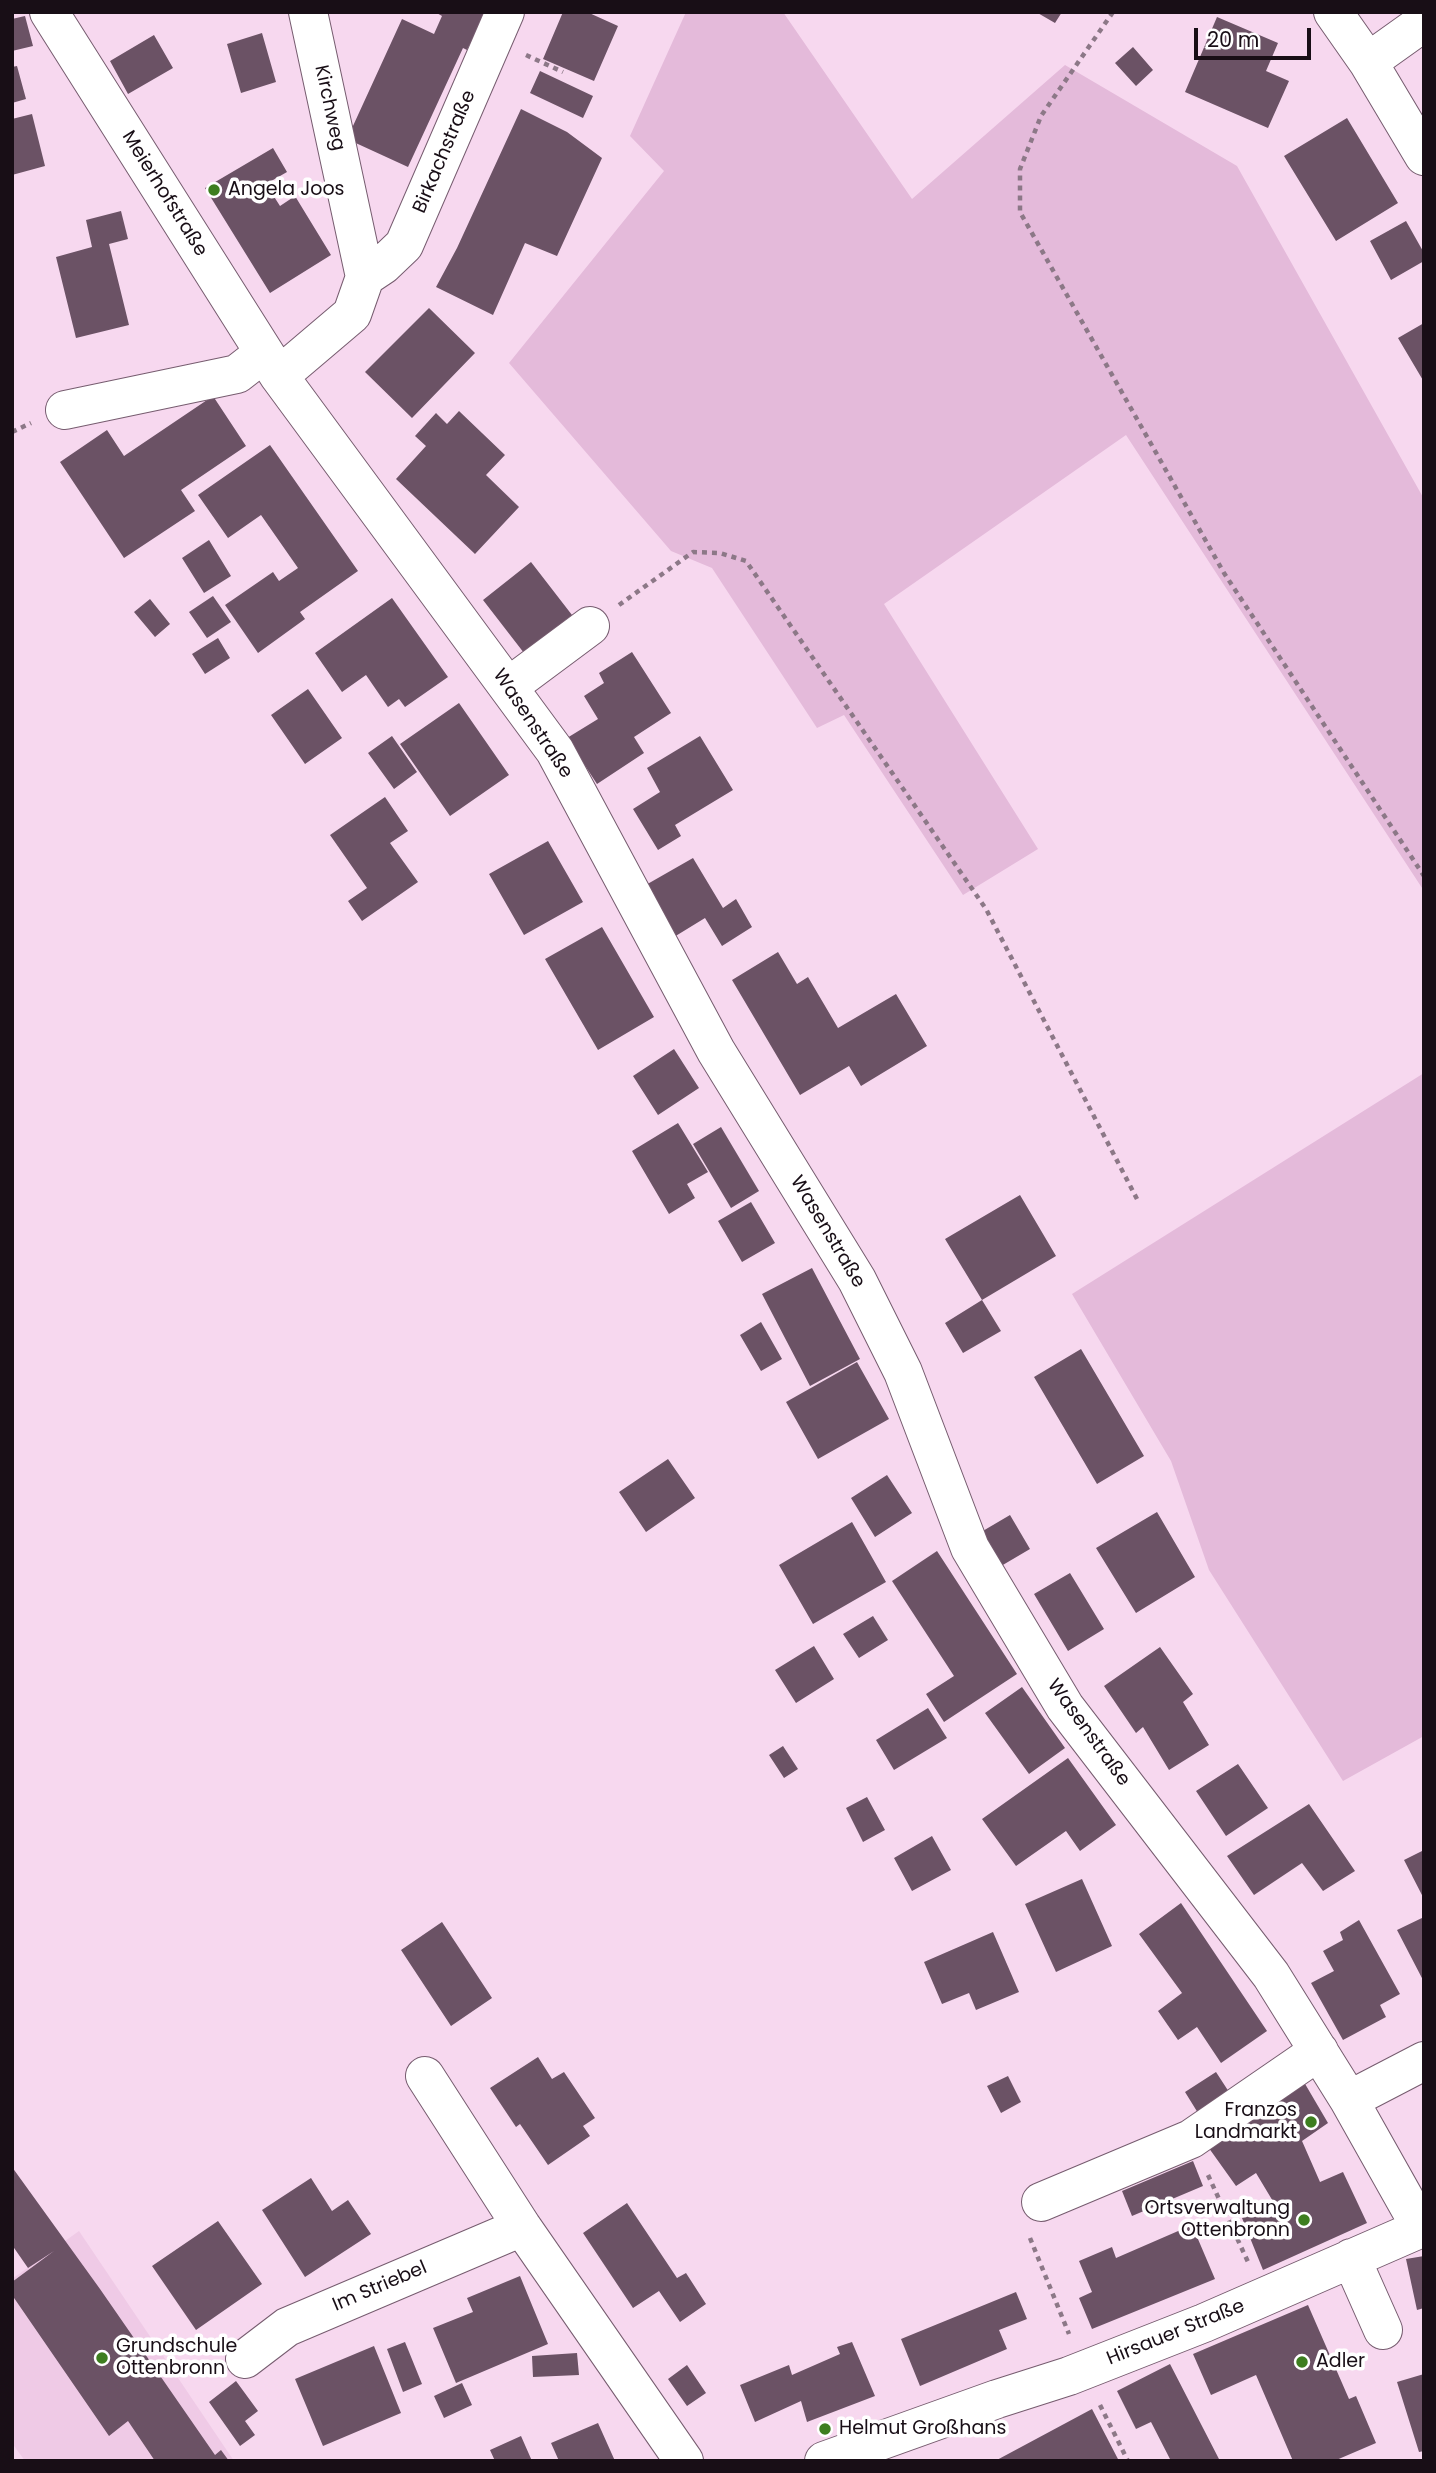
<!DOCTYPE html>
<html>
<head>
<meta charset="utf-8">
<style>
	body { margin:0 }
	#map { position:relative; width:1436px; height:2473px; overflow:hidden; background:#f7d8ef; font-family:Poppins,sans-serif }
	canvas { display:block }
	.frame { position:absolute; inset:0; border:14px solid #180e16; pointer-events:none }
	.scale { position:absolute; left:1194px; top:28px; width:117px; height:32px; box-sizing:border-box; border:4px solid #180e16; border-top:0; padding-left:9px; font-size:21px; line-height:24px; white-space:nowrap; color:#180e16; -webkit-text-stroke:5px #fff; paint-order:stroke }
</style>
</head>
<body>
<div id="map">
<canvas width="1436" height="2473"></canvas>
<div class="frame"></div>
<div class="scale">20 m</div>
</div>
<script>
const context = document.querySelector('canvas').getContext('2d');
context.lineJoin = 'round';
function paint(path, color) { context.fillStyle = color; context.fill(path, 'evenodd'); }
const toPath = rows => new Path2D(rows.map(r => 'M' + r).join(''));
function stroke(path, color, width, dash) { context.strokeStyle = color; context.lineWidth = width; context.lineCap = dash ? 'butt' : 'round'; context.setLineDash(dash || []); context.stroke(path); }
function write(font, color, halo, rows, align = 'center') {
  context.font = font + ' Poppins,sans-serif'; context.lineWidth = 7; context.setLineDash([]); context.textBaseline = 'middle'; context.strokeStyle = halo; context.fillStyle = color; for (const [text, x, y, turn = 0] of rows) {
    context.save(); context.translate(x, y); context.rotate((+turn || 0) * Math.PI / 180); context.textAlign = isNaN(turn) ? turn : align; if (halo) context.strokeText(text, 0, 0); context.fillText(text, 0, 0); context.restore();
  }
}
paint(toPath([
	[79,2231,234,2461,25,2461,12,2443,12,2279]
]), '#efcae6');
paint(toPath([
	[686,12,783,12,912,199,1065,65,1237,166,1424,499,1424,891,1126,435,884,604,1038,849,963,895,844,715,817,728,712,568,671,551,509,363,664,171,630,136],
	[1424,1073,1424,1736,1343,1781,1209,1570,1171,1461,1072,1294]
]), '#e4bada');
paint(toPath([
	[435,12,478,12,484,15,467,50,463,48,408,167,347,139,402,19,434,34,442,16],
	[563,12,587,12,618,26,594,81,543,59],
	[1036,12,1062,12,1055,23],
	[25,16,33,46,12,51,12,19],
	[1217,17,1278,43,1266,71,1289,81,1268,128,1185,92],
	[262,33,276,82,241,93,227,44],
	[154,35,173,68,128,94,110,61],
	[1133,47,1153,70,1136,86,1115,63],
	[17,66,26,99,12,103,12,67],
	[540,71,593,96,583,118,530,93],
	[521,109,567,132,602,158,557,256,525,243,493,315,436,287,457,248],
	[32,114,45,166,12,175,12,119],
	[1347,118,1398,203,1336,241,1284,156],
	[273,148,287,172,266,184,280,206,295,196,331,255,270,293,205,188],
	[121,211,128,239,109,244,129,325,76,338,56,257,92,247,86,220],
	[1406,221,1424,253,1424,261,1391,280,1370,241],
	[429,308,475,353,412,418,365,372],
	[1424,323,1424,382,1398,338],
	[213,396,246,446,181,490,195,511,124,558,60,462,107,430,124,456],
	[459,411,505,455,486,475,519,507,475,554,396,479,426,446,415,436,436,413,447,424],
	[270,445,358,571,300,612,305,619,258,653,225,605,273,572,279,581,298,568,261,515,228,538,198,495],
	[209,540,231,576,204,593,182,558],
	[531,562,572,615,524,653,483,600],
	[213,596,231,622,207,638,189,612],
	[392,598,448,677,405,707,399,699,388,707,366,675,342,692,315,653],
	[150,599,170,624,155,637,134,612],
	[218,638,230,658,205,674,192,654],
	[632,652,671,713,634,737,644,753,597,784,567,738,598,719,584,696,604,683,599,673],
	[308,689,342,738,305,764,271,715],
	[459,703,509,775,450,816,400,744],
	[392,736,417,772,394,789,368,753],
	[700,736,733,790,675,825,681,836,658,850,633,809,660,792,647,768],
	[385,797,408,831,390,843,418,882,362,921,348,901,367,888,330,835],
	[548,841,583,902,524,935,489,874],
	[693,858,723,908,736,899,752,927,722,946,705,918,674,937,644,886],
	[602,927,654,1017,598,1050,545,959],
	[778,952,797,984,808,977,838,1028,896,994,927,1046,861,1086,849,1066,800,1095,732,980],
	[674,1049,699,1088,658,1115,633,1076],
	[678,1123,708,1172,687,1184,695,1198,669,1214,632,1151],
	[721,1127,759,1191,731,1208,693,1144],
	[1020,1195,1056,1256,982,1300,1001,1331,963,1353,945,1323,982,1300,945,1239],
	[751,1202,775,1243,742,1262,718,1221],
	[812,1268,860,1359,810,1386,762,1294],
	[761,1322,782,1359,761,1371,740,1335],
	[1081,1349,1144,1456,1097,1484,1034,1377],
	[857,1362,889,1419,818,1459,786,1402],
	[668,1459,695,1498,646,1532,619,1492],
	[887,1475,912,1513,875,1537,851,1498],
	[1157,1512,1195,1577,1136,1613,1096,1548],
	[1010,1515,1030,1549,996,1569,976,1535],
	[852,1522,886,1582,813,1624,779,1565],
	[937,1551,1017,1674,944,1722,926,1694,954,1676,892,1581],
	[1070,1573,1104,1629,1068,1651,1034,1594],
	[873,1616,888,1640,859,1658,843,1634],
	[814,1646,834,1679,796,1703,775,1670],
	[1160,1647,1193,1694,1183,1702,1209,1745,1169,1770,1143,1727,1136,1733,1104,1686],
	[1022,1687,1065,1748,1029,1774,985,1713],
	[928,1708,947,1738,894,1770,876,1740],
	[783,1746,798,1769,784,1778,769,1755],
	[1068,1758,1116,1825,1080,1851,1066,1831,1016,1866,982,1819],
	[1238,1764,1268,1808,1226,1836,1196,1791],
	[867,1797,885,1830,863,1842,846,1808],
	[1309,1804,1355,1871,1323,1891,1302,1863,1254,1895,1227,1856],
	[932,1836,951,1870,912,1891,894,1858],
	[1424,1850,1424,1899,1404,1860],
	[1082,1879,1112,1946,1056,1972,1025,1904],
	[1181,1903,1267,2031,1221,2063,1197,2027,1178,2040,1158,2011,1182,1993,1139,1934],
	[1424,1917,1424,1982,1397,1930],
	[1359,1920,1400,1994,1380,2005,1386,2017,1343,2040,1311,1983,1334,1971,1323,1951,1343,1940,1340,1932],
	[442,1922,492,1998,451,2026,401,1950],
	[993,1932,1019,1992,976,2010,969,1993,942,2004,924,1962],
	[538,2057,552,2079,564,2072,595,2118,583,2126,590,2136,548,2165,520,2124,516,2127,490,2088],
	[1216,2072,1229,2092,1198,2113,1185,2092],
	[1008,2076,1021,2102,1001,2113,987,2086],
	[1301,2077,1328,2123,1302,2141,1320,2182,1343,2172,1367,2223,1263,2270,1242,2218,1274,2203,1256,2173,1236,2186,1206,2144],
	[1193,2161,1203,2186,1132,2216,1122,2191],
	[12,2167,100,2289,215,2455,221,2450,229,2461,155,2461,128,2421,109,2436,12,2295,12,2282,54,2251,28,2268,12,2245],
	[311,2178,332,2211,348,2200,371,2234,305,2277,262,2210],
	[627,2203,677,2278,686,2273,706,2304,680,2322,659,2291,633,2308,583,2233],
	[218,2221,262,2284,196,2330,152,2266],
	[1192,2225,1215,2279,1092,2329,1079,2298,1092,2292,1079,2261,1112,2247,1116,2258],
	[1424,2256,1424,2308,1417,2310,1406,2259],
	[520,2276,548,2344,456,2383,433,2328,473,2312,467,2298],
	[1016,2292,1027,2319,999,2330,1007,2349,920,2386,901,2339],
	[1308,2305,1349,2399,1356,2396,1376,2443,1334,2461,1293,2461,1256,2375,1211,2395,1193,2354],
	[405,2342,422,2384,403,2392,387,2349],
	[852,2342,875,2396,807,2422,801,2401,755,2422,740,2385,789,2365,792,2375,840,2354,837,2347],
	[374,2346,401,2413,323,2446,295,2379],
	[577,2353,579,2375,533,2377,532,2356],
	[1170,2364,1220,2461,1171,2461,1151,2422,1136,2429,1117,2391],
	[687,2365,706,2393,687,2406,668,2379],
	[1424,2374,1424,2451,1419,2452,1397,2382],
	[236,2381,258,2411,245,2421,255,2435,240,2446,209,2402],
	[462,2383,472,2405,444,2418,434,2396],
	[1092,2409,1119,2461,995,2461],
	[598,2423,615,2461,559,2461,551,2443],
	[521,2436,532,2461,495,2461,490,2450]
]), '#6b5265');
const minor = toPath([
	[49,12,279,376,555,751,716,1051,857,1280,903,1372,970,1548,1065,1707,1271,1975,1349,2100,1421,2228],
	[1333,12,1368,62,1424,156],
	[1368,62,1424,22],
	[365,277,383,265,404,245,505,12],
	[279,376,352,314,365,277,308,12],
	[65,410,237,374,264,353],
	[508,687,590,626],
	[425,2076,522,2227,684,2461],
	[1349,2100,1424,2061],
	[1041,2202,1191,2139,1319,2051],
	[1351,2258,1383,2330],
	[245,2359,287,2327,522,2227],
	[824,2461,997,2399,1069,2376,1204,2323,1424,2227]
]);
stroke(minor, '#765c6f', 40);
stroke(toPath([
	[1113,12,1041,116,1020,169,1020,212,1224,573,1424,876],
	[526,55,563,72],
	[12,432,31,423],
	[619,605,693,552,720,553,746,561,986,909,1137,1199],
	[1208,2175,1248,2262],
	[1030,2238,1069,2334],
	[1100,2405,1128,2461]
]), '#8c7887', 4.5, [5, 5]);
stroke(minor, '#fff', 38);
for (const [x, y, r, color] of [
	[214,190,7,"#3d7e1f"],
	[1311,2122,7,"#3d7e1f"],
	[1304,2220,7,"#3d7e1f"],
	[102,2358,7,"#3d7e1f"],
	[1302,2362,7,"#3d7e1f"],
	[825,2429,7,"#3d7e1f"]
]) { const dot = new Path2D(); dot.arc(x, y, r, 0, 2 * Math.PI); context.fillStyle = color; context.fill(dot); stroke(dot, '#fff', 2.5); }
write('19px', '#180e16', '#fff', [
	["Kirchweg",329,108,78],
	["Birkachstraße",445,152,-67],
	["Meierhofstraße",164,194,58],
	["Wasenstraße",532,724,56],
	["Wasenstraße",827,1232,59],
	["Wasenstraße",1088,1733,54],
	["Im Striebel",380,2287,-23],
	["Hirsauer Straße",1176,2333,-22]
]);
write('19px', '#180e16', '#fff', [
	["Angela Joos",228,190],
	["Franzos",1297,2111,"right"],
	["Landmarkt",1297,2133,"right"],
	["Ortsverwaltung",1290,2209,"right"],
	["Ottenbronn",1290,2231,"right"],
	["Grundschule",116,2347],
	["Ottenbronn",116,2369],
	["Adler",1316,2362],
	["Helmut Großhans",839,2429]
], 'left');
</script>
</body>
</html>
